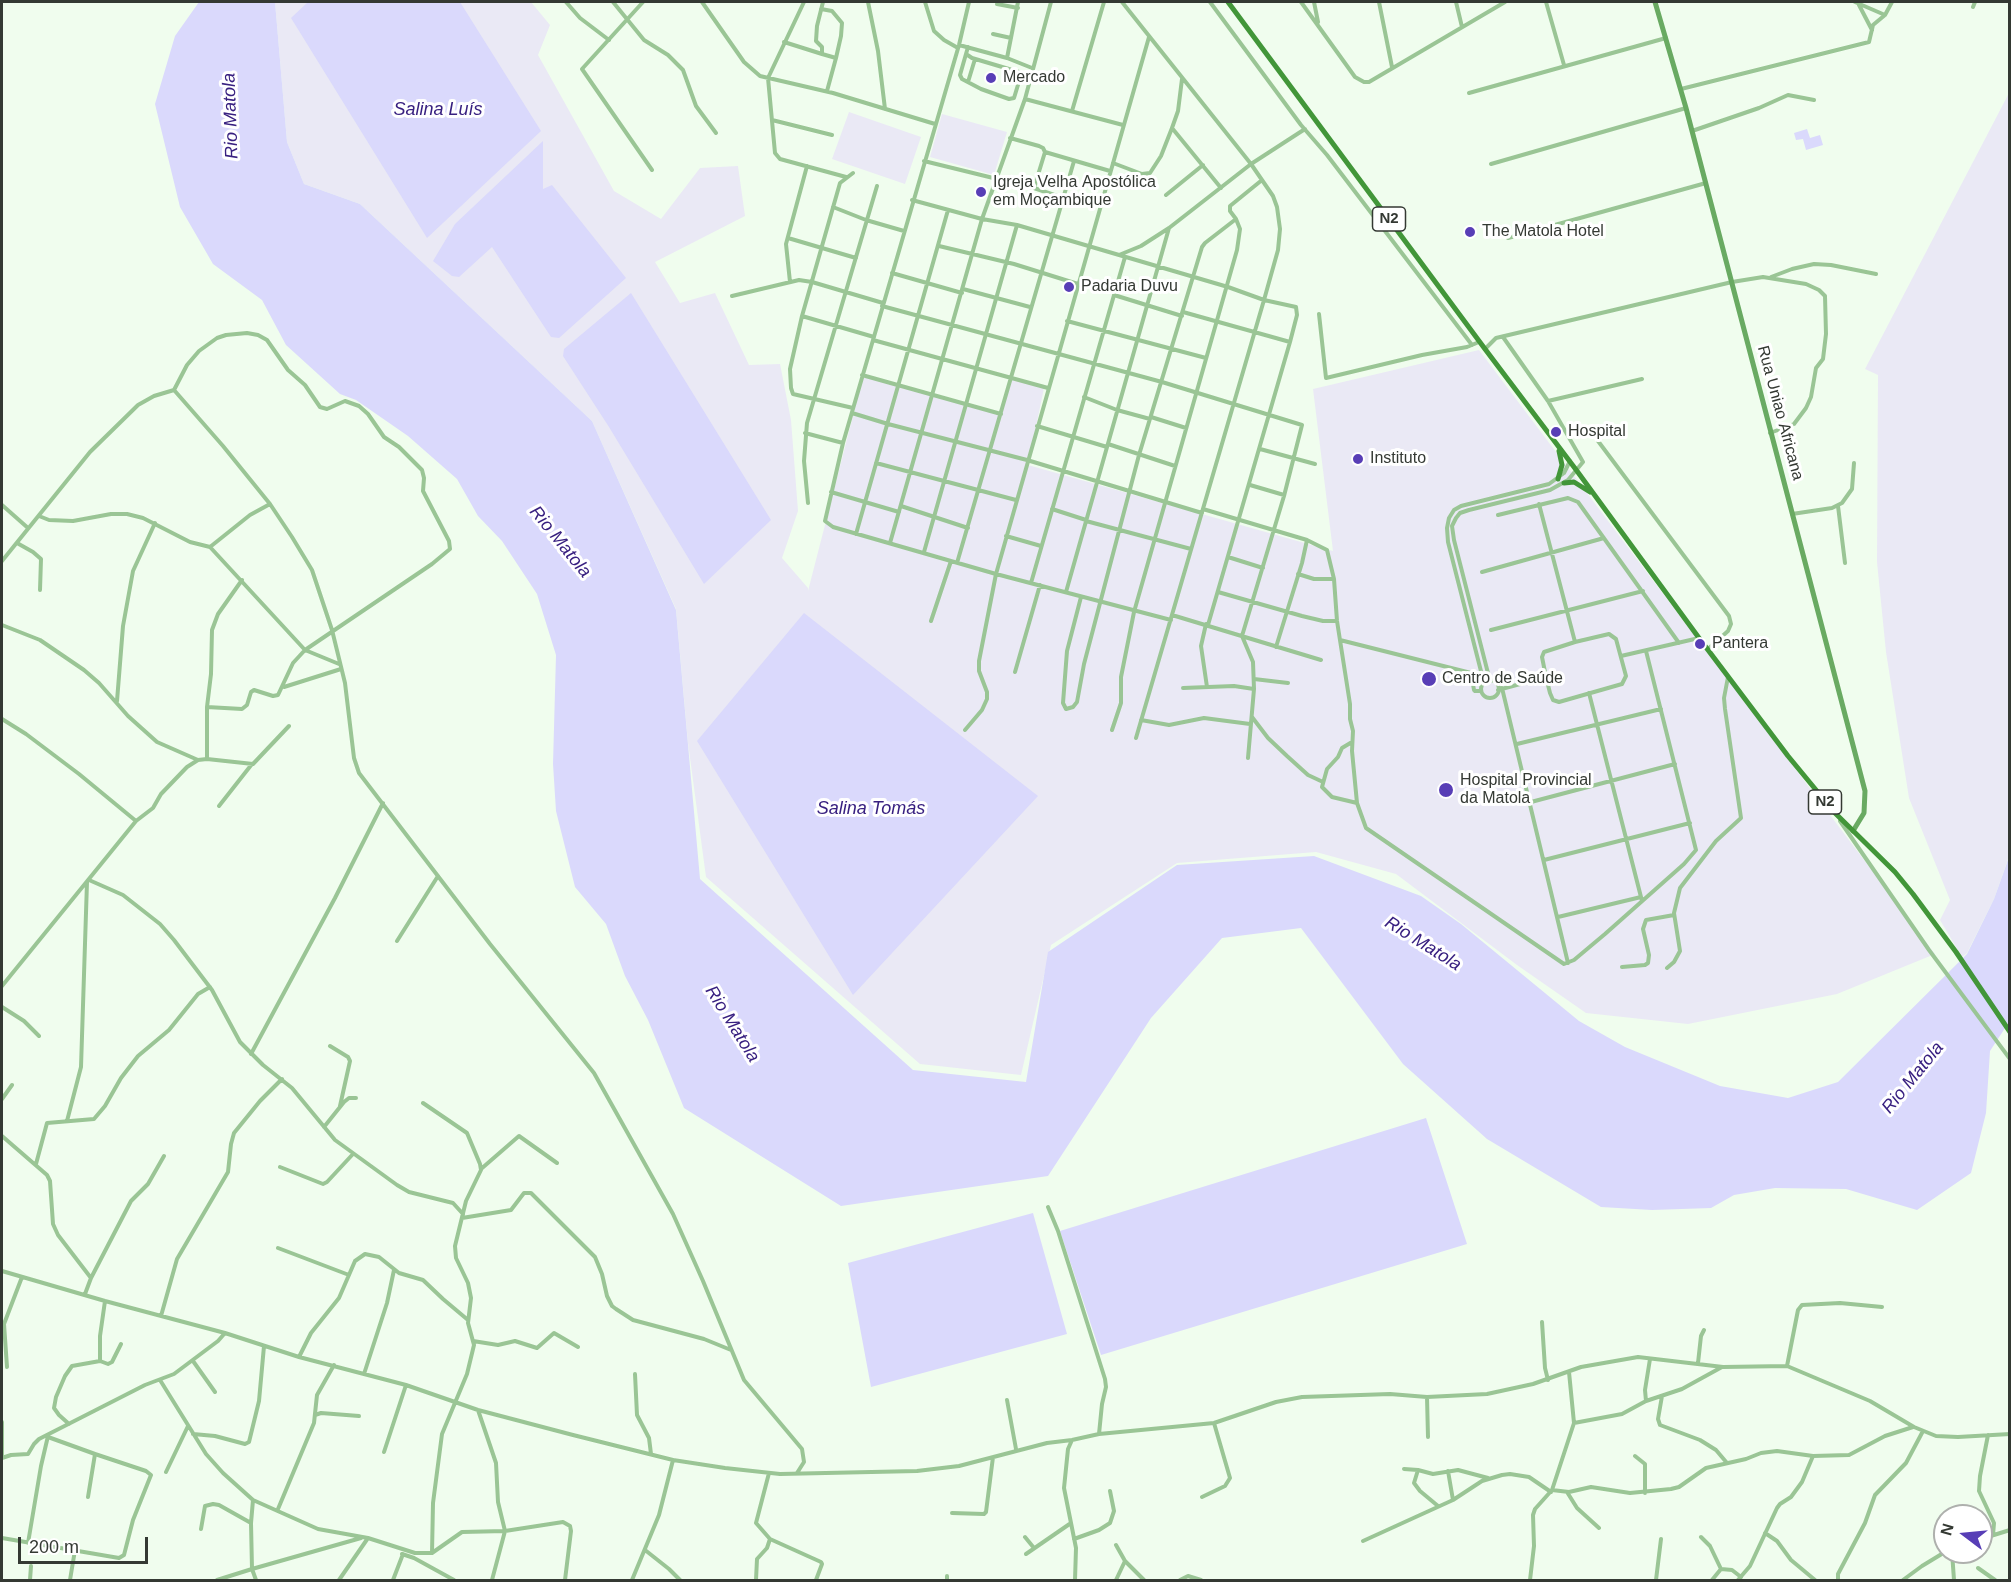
<!DOCTYPE html>
<html>
<head>
<meta charset="utf-8">
<style>
	body { margin:0 }
	#map { position:relative; width:2011px; height:1582px; overflow:hidden; background:#f0fdee; font-family:Helvetica,sans-serif }
	canvas { display:block }
	.frame { position:absolute; inset:0; border:3px solid #343933; pointer-events:none }
	.north { position:absolute; left:1933px; top:1504px; width:60px; height:60px; box-sizing:border-box; background:#fff; border:2px solid #aeb0ad; border-radius:50%; rotate:286deg; font-size:16px; font-weight:700; line-height:24px; text-align:center; color:#343933 }
	.north::after { content:''; display:block; margin:auto; width:21px; height:27px; background:#583eb6; clip-path:polygon(50% 0,100% 100%,50% 72%,0 100%) }
	.scale { position:absolute; left:18px; top:1537px; width:130px; height:27px; box-sizing:border-box; border:3px solid #343933; border-top:0; padding-left:8px; font-size:18px; line-height:21px; white-space:nowrap; color:#343933; -webkit-text-stroke:4px #fff; paint-order:stroke }
</style>
</head>
<body>
<div id="map">
<canvas width="2011" height="1582"></canvas>
<div class="frame"></div>
<div class="north">N</div>
<div class="scale">200 m</div>
</div>
<script>
const context = document.querySelector('canvas').getContext('2d');
context.lineJoin = 'round';
function paint(path, color) { context.fillStyle = color; context.fill(path, 'evenodd'); }
const toPath = rows => new Path2D(rows.map(r => 'M' + r).join(''));
function stroke(path, color, width, dash) { context.strokeStyle = color; context.lineWidth = width; context.lineCap = dash ? 'butt' : 'round'; context.setLineDash(dash || []); context.stroke(path); }
function write(font, color, halo, rows, align = 'center') {
  context.font = font + ' Helvetica,sans-serif'; context.lineWidth = 6; context.setLineDash([]); context.textBaseline = 'middle'; context.strokeStyle = halo; context.fillStyle = color; for (const [text, x, y, turn = 0] of rows) {
    context.save(); context.translate(x, y); context.rotate((+turn || 0) * Math.PI / 180); context.textAlign = isNaN(turn) ? turn : align; if (halo) context.strokeText(text, 0, 0); context.fillText(text, 0, 0); context.restore();
  }
}
paint(toPath([
	[275,2,531,2,550,25,538,55,614,191,661,219,700,168,738,166,745,216,655,262,680,303,715,293,749,365,780,364,791,420,798,511,782,558,808,588,808,591,863,377,1000,413,1012,379,1044,388,1028,465,1333,551,1313,389,1479,350,1935,954,1837,994,1688,1024,1586,1013,1517,965,1396,874,1316,852,1177,863,1051,945,1021,1075,920,1064,706,877,688,743,676,609,592,421,360,204,304,184,287,142],
	[2009,93,2009,856,1994,899,1967,953,1962,957,1940,920,1950,900,1909,798,1886,652,1877,562,1878,375,1865,369],
	[849,112,921,137,905,184,832,159],
	[942,114,1007,132,994,175,930,157]
]), '#eae9f5');
paint(toPath([
	[199,2,275,2,287,142,304,184,360,204,592,421,676,610,700,879,913,1070,1026,1082,1048,952,1177,865,1314,856,1421,896,1461,924,1579,1021,1625,1047,1720,1086,1788,1098,1838,1082,1967,954,1994,899,2009,857,2009,1022,1990,1051,1986,1113,1971,1173,1917,1210,1846,1189,1775,1188,1734,1195,1711,1208,1652,1210,1601,1207,1487,1139,1403,1064,1301,928,1222,938,1151,1018,1048,1176,841,1206,684,1108,648,1020,625,976,606,924,575,887,556,811,553,764,556,655,537,594,502,541,478,516,457,479,408,436,356,400,340,394,286,345,262,300,213,264,180,207,155,104,175,36],
	[308,2,460,2,541,131,427,238,291,18],
	[1807,129,1810,138,1820,135,1823,145,1806,150,1803,139,1796,140,1794,133],
	[543,141,543,189,552,185,626,278,559,338,551,337,492,247,459,277,452,276,433,261,455,224],
	[631,293,771,520,704,584,609,427,563,356,564,349],
	[804,613,1038,796,853,995,697,741],
	[1426,1118,1467,1244,1101,1355,1060,1231],
	[1033,1213,1067,1334,871,1387,848,1263]
]), '#dad9fc');
stroke(toPath([
	[566,2,580,18,609,40],
	[613,2,644,40,668,55,683,70,696,106,716,133],
	[643,2,582,69,652,170],
	[702,2,744,62,760,76,833,93,935,124],
	[804,2,768,78,775,153,780,159,846,177],
	[868,2,878,51,885,109],
	[925,2,934,31,944,40,958,48],
	[969,2,959,45,843,443,825,521,833,527,996,574,1171,620],
	[1018,2,1007,58,1032,68],
	[1122,2,1251,164,1273,196,1277,207,1280,229,1278,250,1264,300,1136,738],
	[1210,2,1301,125,1327,155,1472,345],
	[1301,2,1355,77,1364,82,1369,82,1505,2],
	[1314,2,1318,22],
	[1379,2,1392,67],
	[1456,2,1462,27],
	[1546,2,1564,65],
	[1855,2,1885,15],
	[997,4,1018,8],
	[1859,5,1872,30],
	[1973,7,1975,2],
	[821,9,832,11,842,23,841,36,836,58,822,54],
	[993,34,1011,38],
	[784,42,822,54,822,47,816,41,817,26,823,2],
	[959,45,1007,58],
	[966,54,972,58,1019,72,1021,75,1014,98,1009,99,981,89,962,79,960,75,968,47],
	[968,82,975,59],
	[1681,89,1869,42,1873,25,1885,15,1892,2],
	[827,91,836,58],
	[1469,93,1666,38],
	[1025,99,1123,125],
	[1072,111,1104,2],
	[772,120,832,135],
	[1172,128,1221,188],
	[1692,131,1759,108,1788,95,1814,100],
	[1010,138,1039,146,1043,148,1045,152,1110,171],
	[1045,152,1034,188,1063,198],
	[924,161,1034,188],
	[1113,163,1142,174,1150,173,1161,156,1172,128,1178,111,1182,79],
	[1491,164,1686,108],
	[1166,195,1203,165],
	[912,200,982,219,1017,225,1228,287,1264,300,1296,307,1297,315,1290,342,1208,625],
	[833,207,866,220,904,231],
	[788,238,856,258],
	[1508,238,1706,183],
	[939,246,1014,264,1078,284],
	[1119,255,1141,246,1169,228,1251,164,1305,129],
	[892,273,962,293],
	[1771,277,1792,269,1814,264,1831,265,1876,274],
	[790,282,786,244,807,166],
	[963,289,1030,307],
	[1114,295,1182,316],
	[732,296,799,280,812,282,883,303],
	[882,306,1162,382,1302,425,1284,496,1242,636,1253,662,1254,689,1248,758],
	[1183,312,1290,342],
	[1319,314,1326,378,1422,355,1467,347,1479,342],
	[802,316,874,337],
	[1067,321,1206,358],
	[873,340,1048,388],
	[1485,349,1496,338,1732,282,1763,277,1806,284,1819,290,1825,296,1826,334,1823,359,1816,368,1811,397,1806,408,1794,424,1770,433],
	[862,375,1001,414],
	[174,390,223,446,270,504,292,537,312,570,332,630,345,683,354,758,359,773,490,944,594,1073,673,1214,703,1281,744,1380,802,1449,804,1462,797,1473],
	[1084,397,1117,410,1150,419],
	[1548,401,1642,379],
	[853,408,793,394,791,388,790,369,802,316,840,183,853,173],
	[852,413,888,424,1027,460,1202,513],
	[1151,417,1186,428],
	[1037,426,1107,447],
	[805,433,843,443],
	[1598,441,1729,616,1731,624,1728,631,1708,649],
	[1108,444,1175,466],
	[1260,449,1315,464],
	[876,463,1016,500],
	[1250,485,1284,495],
	[831,492,899,512],
	[808,503,804,461,807,423,877,186],
	[1539,504,1575,642],
	[2,505,28,528],
	[901,506,968,528],
	[1838,506,1845,563],
	[1052,509,1086,520],
	[1203,509,1307,540,1327,550,1334,579,1337,621,1350,704,1350,719,1353,731,1352,751,1357,803,1366,828,1564,964,1574,960,1605,934,1684,864,1696,850,1646,651],
	[1792,514,1832,508,1842,503,1852,489,1854,463],
	[1498,515,1568,498,1578,502,1679,643],
	[39,516,49,520,73,521,111,514,127,514,143,518,190,542,210,547,305,650,339,664],
	[1086,521,1191,549],
	[856,534,948,210],
	[1006,536,1041,546],
	[17,543,33,552,41,559,40,590],
	[890,543,982,219,1025,99,1051,2],
	[210,547,250,515,270,504],
	[924,552,1017,225],
	[1228,557,1263,568],
	[2,561,90,452,138,405,154,396,174,390,187,365,199,351,217,338,226,335,247,333,258,335,267,340,288,370,305,385,320,407,327,409,345,401,359,406,368,414,384,437,399,447,422,470,424,478,423,491,449,541,450,549,432,564,305,650,293,663,278,695,273,696,254,690,251,692,247,705,242,709,207,707],
	[957,563,1074,161],
	[1482,572,1604,538],
	[1298,574,1314,579,1334,579],
	[1031,583,1125,257],
	[1066,592,1169,228],
	[1218,592,1302,616,1323,621,1337,621],
	[1081,597,1067,651,1063,703,1066,709,1073,707,1077,702,1084,664,1139,455,1202,247,1205,243,1236,219],
	[1172,615,1321,660],
	[931,621,951,561],
	[1206,624,1201,646,1207,687],
	[2,625,40,640,84,670,99,683,128,716,157,742,198,760],
	[1491,630,1643,591],
	[1340,640,1471,673,1474,690,1475,691,1481,691],
	[1276,647,1302,563,1307,540],
	[1621,656,1699,638],
	[1015,672,1040,585],
	[1254,679,1288,683],
	'1481 689a9 9 0 1 1 18 0a9 9 0 1 1-18 0Z',
	[1490,681,1454,540,1452,526,1456,518,1460,513,1469,510,1550,490,1568,480,1583,462,1548,401,1503,337],
	[1484,683,1448,542,1447,528,1449,518,1454,510,1461,506,1549,484,1564,473,1570,461],
	[284,687,341,669],
	[1183,688,1234,686,1254,689],
	[1502,688,1568,963],
	[1498,690,1546,677,1550,693,1553,700,1559,702,1622,684,1626,676,1616,639,1609,634,1575,642,1544,652,1542,657,1546,677],
	[1589,693,1642,901],
	[117,701,123,626,133,571,155,523],
	[1252,717,1268,738,1287,756,1308,775,1323,782],
	[2,719,26,734,79,774,136,821],
	[1141,720,1169,725,1204,718,1250,724],
	[965,730,982,710,987,699,987,692,979,671,979,661,996,574,1149,37],
	[1112,730,1121,703,1121,677,1134,612,1237,250,1240,229,1236,219,1230,211,1230,206,1262,180],
	[1352,742,1342,748,1338,757,1327,769,1322,787,1332,797,1357,803],
	[1517,744,1661,709],
	[207,759,207,707,211,674,212,630,218,614,242,580],
	[1531,802,1675,764],
	[219,806,252,764],
	[1840,821,1929,950,2010,1059],
	[1544,860,1690,823],
	[89,880,123,895,160,924,174,940,212,990,240,1042,263,1065,292,1088,335,1140,397,1185,409,1192,453,1203,463,1214],
	[1558,917,1641,897],
	[397,941,438,876],
	[1622,967,1645,965,1648,963,1649,955,1643,929,1646,920,1674,915],
	[1667,968,1674,962,1680,951,1674,913,1680,888,1716,841,1741,818,1725,709,1724,698,1728,677],
	[2,986,136,821,153,808,161,794,187,767,198,760,207,759,253,764,289,726],
	[2,1007,24,1021,39,1036],
	[330,1046,348,1057,350,1061,340,1106],
	[251,1054,335,898,383,803],
	[2,1099,12,1085],
	[423,1103,467,1133,480,1164,481,1170,466,1201,455,1246,456,1258,468,1283,471,1298,468,1323,474,1345,467,1374,442,1434,433,1503,432,1553],
	[67,1121,81,1067,87,882],
	[324,1127,344,1102,349,1098,356,1098],
	[2,1136,47,1175,50,1181,53,1224,58,1235,91,1278,85,1294],
	[36,1164,47,1123,94,1119,105,1106,121,1078,138,1056,169,1030,198,994,210,987],
	[280,1167,323,1184,327,1182,353,1154],
	[481,1169,519,1136,557,1163],
	[1048,1207,1058,1231,1105,1379,1106,1387,1102,1404,1099,1434],
	[462,1218,511,1210,524,1193,531,1193,595,1257,602,1274,607,1296,612,1306,616,1309,633,1320,704,1339,731,1350],
	[278,1248,349,1275],
	[2,1271,105,1301,225,1333,299,1357,406,1385,478,1410,573,1435,673,1460,725,1468,780,1474,917,1471,959,1466,1047,1443,1072,1440,1099,1434,1214,1423,1276,1402,1302,1397,1390,1394,1427,1397,1487,1394,1533,1384,1581,1367,1638,1357,1723,1367,1787,1366,1870,1401,1914,1427,1936,1436,1958,1437,2010,1434],
	[91,1278,131,1201,148,1184,164,1156],
	[105,1301,100,1336,100,1361,108,1364,112,1362,121,1344],
	[161,1316,177,1259,228,1172,231,1144,234,1133,260,1101,282,1079],
	[1542,1322,1545,1368,1548,1380],
	[473,1341,498,1345,515,1341,537,1348,554,1333,578,1347],
	[299,1357,311,1333,339,1298,355,1261,365,1254,379,1257,399,1273,423,1280,443,1299,468,1320],
	[193,1361,215,1392],
	[1698,1363,1701,1336,1704,1330],
	[1787,1366,1798,1310,1802,1305,1840,1303,1882,1307],
	[7,1367,4,1324,22,1277],
	[364,1374,387,1303,394,1270],
	[635,1374,637,1415,649,1438,651,1454],
	[160,1380,206,1454,223,1473,253,1500,318,1529,368,1538,415,1553,432,1553,462,1532,505,1531,563,1522,570,1526,571,1531,565,1580],
	[1662,1396,1658,1419,1660,1425,1700,1440,1716,1450,1727,1463],
	[1427,1397,1428,1437],
	[1007,1400,1016,1449],
	[1646,1401,1645,1390,1650,1359],
	[478,1410,496,1463,498,1502,505,1531,492,1580],
	[315,1415,321,1413,359,1416],
	[2,1422,2,1458],
	[1574,1423,1622,1414,1646,1401,1682,1389,1722,1367],
	[69,1424,59,1415,54,1408,56,1397,65,1376,72,1366,100,1361],
	[193,1434,215,1436,245,1444,249,1442,259,1401,264,1346],
	[1988,1435,1980,1476,1979,1491,1994,1523,1993,1535],
	[48,1437,95,1454,88,1497],
	[1072,1440,1068,1449,1064,1488,1076,1548,1075,1580],
	[384,1452,406,1385],
	[1635,1456,1645,1464,1645,1493],
	[2,1458,11,1455,28,1454,34,1444,39,1439,145,1385,174,1374,218,1341,225,1333],
	[1404,1469,1418,1470,1414,1483,1420,1491,1438,1506],
	[1418,1470,1433,1474,1458,1470,1488,1478],
	[1448,1471,1453,1500],
	[166,1472,188,1426],
	[1552,1490,1569,1492,1591,1487,1630,1493,1671,1489,1679,1487,1706,1468,1746,1459,1761,1453,1777,1451,1813,1456,1849,1455,1885,1436,1913,1427],
	[1567,1492,1577,1508,1599,1528],
	[1202,1497,1225,1486,1230,1478,1214,1423],
	[253,1500,251,1523,252,1569,256,1580],
	[278,1509,314,1423,317,1395,334,1365],
	[952,1513,984,1514,986,1512,993,1457],
	[201,1529,205,1506,213,1504,219,1505,251,1523],
	[1765,1533,1777,1541,1791,1560,1815,1580],
	[1025,1537,1034,1548],
	[1701,1537,1710,1546,1721,1569],
	[2,1538,119,1558,124,1555,133,1520,151,1475,146,1471,95,1454],
	[770,1539,821,1562,822,1564,816,1580],
	[1074,1539,1099,1530,1110,1523,1114,1511,1110,1491],
	[1981,1539,2010,1530],
	[1363,1541,1453,1500,1482,1481,1502,1475,1510,1474,1529,1477,1551,1492],
	[28,1543,41,1466,48,1436],
	[1116,1545,1125,1561,1144,1580],
	[645,1550,669,1569,680,1580],
	[1952,1552,1954,1580],
	[402,1554,414,1558,454,1580],
	[1026,1554,1071,1523],
	[1978,1568,1995,1580],
	[30,1580,31,1566],
	[70,1580,75,1550],
	[217,1580,252,1569,361,1538],
	[339,1580,368,1538],
	[393,1580,403,1554],
	[632,1580,659,1515,673,1460],
	[756,1580,757,1559,767,1548,770,1539,756,1523,769,1473],
	[947,1580,947,1576],
	[1116,1580,1125,1561],
	[1180,1580,1188,1576,1201,1580],
	[1530,1580,1534,1546,1533,1515,1535,1509,1552,1490,1574,1423,1569,1372],
	[1656,1580,1661,1539],
	[1712,1580,1721,1569,1732,1570,1741,1577],
	[1738,1580,1750,1566,1777,1508,1780,1504,1791,1497,1802,1482,1813,1456],
	[1838,1580,1838,1574,1865,1523,1875,1495,1906,1463,1923,1431],
	[1903,1580,1922,1566,1945,1552]
]), '#9ac595', 4);
stroke(toPath([
	[1655,2,1686,108,1865,791,1864,813,1853,831]
]), '#69aa62', 5);
stroke(toPath([
	[1228,2,1485,349,1577,471,1699,638,1788,756,1835,813,1895,872,1913,894,1956,952,2010,1032],
	[1558,479,1562,465,1559,451],
	[1564,483,1574,482,1590,492]
]), '#429639', 5);
for (const [x, y, r, color] of [
	[991,78,6,"#583eb6"],
	[981,192,6,"#583eb6"],
	[1470,232,6,"#583eb6"],
	[1069,287,6,"#583eb6"],
	[1556,432,6,"#583eb6"],
	[1358,459,6,"#583eb6"],
	[1700,644,6,"#583eb6"],
	[1429,679,8,"#583eb6"],
	[1446,790,8,"#583eb6"]
]) { const dot = new Path2D(); dot.arc(x, y, r, 0, 2 * Math.PI); context.fillStyle = color; context.fill(dot); stroke(dot, '#fff', 2); }
for (const [x, y, w] of [
	[1389,219,33],
	[1825,802,33]
]) { const box = new Path2D(); box.roundRect(x - w / 2, y - 12, w, 24, 4.5); context.fillStyle = '#fff'; context.fill(box); stroke(box, '#343933', 1.5); }
write('bold 15px', '#343933', null, [
	["N2",1389,219],
	["N2",1825,802]
]);
write('16px', '#343933', '#fff', [
	["Mercado",1003,78],
	["Igreja Velha Apostólica",993,183],
	["em Moçambique",993,201],
	["The Matola Hotel",1482,232],
	["Padaria Duvu",1081,287],
	["Hospital",1568,432],
	["Instituto",1370,459],
	["Pantera",1712,644],
	["Centro de Saúde",1442,679],
	["Hospital Provincial",1460,781],
	["da Matola",1460,799]
], 'left');
write('16px', '#343933', '#fff', [
	["Rua Uniao Africana",1780,413,75]
]);
write('italic 18px', '#382080', '#fff', [
	["Salina Luís",438,110],
	["Rio Matola",231,116,-92],
	["Rio Matola",560,542,51],
	["Salina Tomás",871,809],
	["Rio Matola",1423,944,32],
	["Rio Matola",732,1024,58],
	["Rio Matola",1913,1078,-51]
]);
</script>
</body>
</html>
